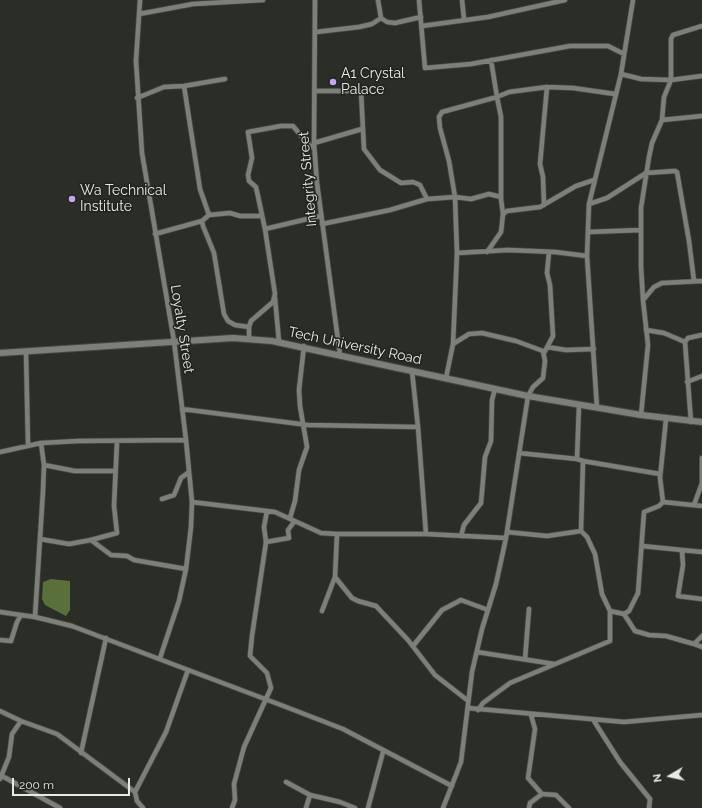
<!DOCTYPE html>
<html>
<head>
<meta charset="utf-8">
<style>
	body { margin:0 }
	#map { position:relative; width:702px; height:808px; overflow:hidden; background:#2b2d27; font-family:Raleway,sans-serif }
	canvas { display:block }
	.north { position:absolute; left:650px; top:756px; width:40px; height:40px; -webkit-text-stroke:3px #21241e; paint-order:stroke; rotate:261deg; font-size:11px; font-weight:700; line-height:16px; text-align:center; color:#e8eae6 }
	.north::after { content:''; display:block; margin:auto; width:14px; height:18px; background:#e8eae6; clip-path:polygon(50% 0,100% 100%,50% 72%,0 100%) }
	.scale { position:absolute; left:12px; top:778px; width:118px; height:18px; box-sizing:border-box; border:2px solid #e8eae6; border-top:0; padding-left:5px; font-size:12px; line-height:14px; white-space:nowrap; color:#e8eae6; -webkit-text-stroke:3px #21241e; paint-order:stroke }
</style>
</head>
<body>
<div id="map">
<canvas width="702" height="808"></canvas>
<div class="north">N</div>
<div class="scale">200 m</div>
</div>
<script>
const context = document.querySelector('canvas').getContext('2d');
context.lineJoin = 'round';
function paint(path, color) { context.fillStyle = color; context.fill(path, 'evenodd'); }
const toPath = rows => new Path2D(rows.map(r => 'M' + r).join(''));
function stroke(path, color, width, dash) { context.strokeStyle = color; context.lineWidth = width; context.lineCap = dash ? 'butt' : 'round'; context.setLineDash(dash || []); context.stroke(path); }
function write(font, color, halo, rows, align = 'center') {
  context.font = font + ' Raleway,sans-serif'; context.lineWidth = 3; context.setLineDash([]); context.textBaseline = 'middle'; context.strokeStyle = halo; context.fillStyle = color; for (const [text, x, y, turn = 0] of rows) {
    context.save(); context.translate(x, y); context.rotate((+turn || 0) * Math.PI / 180); context.textAlign = isNaN(turn) ? turn : align; if (halo) context.strokeText(text, 0, 0); context.fillText(text, 0, 0); context.restore();
  }
}
paint(toPath([
	[51,579,70,581,70,610,66,616,45,605,42,599,43,582]
]), '#5a703b');
const minor = toPath([
	[140,0,136,61,142,153,174,341,186,440,192,502,191,527,186,569,179,601,160,658],
	[315,0,314,143,317,183,340,355],
	[378,0,381,18,387,22,395,23,421,17],
	[419,0,425,68,471,64,570,46,608,46,624,54],
	[462,0,464,19],
	[139,14,193,4,263,0],
	[422,26,488,17,565,0],
	[316,32,359,27,372,24,381,18],
	[491,60,497,97,509,92,547,87,573,88,615,94],
	[621,74,641,79,671,80,702,76],
	[184,86,200,189,209,215],
	[315,91,361,91,364,149,380,170,393,178,401,183,413,182,420,185,427,199],
	[137,98,164,87,184,86,225,79],
	[662,120,702,116],
	[314,143,362,129],
	[589,204,607,198,646,173,675,171,677,172,689,241,694,281],
	[544,205,543,177,540,164,547,87],
	[202,221,203,226,214,253,224,314,228,321,235,325,249,327],
	[322,224,390,210,427,199,455,197,471,199,489,194,501,197],
	[265,229,320,216],
	[588,232,641,230],
	[155,234,202,221,209,215,230,213,240,216,261,216],
	[487,252,501,232,503,214,507,211,540,207,576,186,594,180],
	[457,253,508,250,555,252,587,256],
	[275,298,279,342],
	[643,300,641,266,641,208,649,157,652,143,662,120,664,97,671,80,671,39,673,35,702,26],
	[646,330,664,333,685,342],
	[249,339,249,327,251,321,273,302,275,294,265,229,256,187,249,181,248,175,252,158,248,132,281,126,293,126,308,144,314,148],
	[547,347,566,350,594,349],
	[26,352,28,445],
	[544,353,553,336,550,285,547,273,549,252],
	[412,371,418,427,426,534],
	[446,378,453,344,457,253,455,197,449,161,440,128,439,117,442,112,497,97,501,117,501,199,503,214],
	[687,382,702,376],
	[597,408,587,256,589,204,621,74,633,0],
	[182,409,308,425,418,427],
	[641,415,648,345,643,300,654,287,662,283,702,281],
	[691,422,685,342,688,338,702,335],
	[0,452,41,443,78,441,186,440],
	[577,459,579,405],
	[583,461,660,474],
	[44,465,75,471,114,471],
	[162,499,174,495,181,478,189,472],
	[192,502,275,512,321,533,337,534,426,534,506,538],
	[663,502,702,506],
	[694,505,702,483,702,458],
	[290,518,295,501,299,470,307,447,300,406,299,390,304,346],
	[507,532,547,536,581,531],
	[461,536,464,525,481,503,485,457,491,441,492,400,495,389],
	[40,539,69,544,91,540,117,533,114,506,117,442],
	[91,540,111,555,127,556,134,560,186,569],
	[266,542,289,538,288,530,294,522],
	[642,546,702,552],
	[682,551,683,565,678,596,702,599],
	[335,577,352,598,358,601,376,606,408,640,435,675,467,700],
	[322,611,335,577,337,534],
	[610,611,624,614,635,631,649,635,666,636,694,644,702,636],
	[0,612,35,617,72,626,294,710,343,729,452,786],
	[624,614,629,611,638,593,644,512,659,506,663,502,660,478,666,419],
	[35,617,43,491,44,465,41,443],
	[0,640,11,641,17,622,21,615],
	[694,644,702,647],
	[413,646,442,610,461,600,488,610],
	[477,652,554,664],
	[525,659,529,609],
	[468,708,624,722,702,715],
	[478,710,483,703,510,683,610,641,610,611,602,594,595,554,587,537,581,531,583,461,577,459,519,453],
	[0,711,21,721,57,734,135,792,137,801,143,808],
	[531,715,535,729,528,778,542,794],
	[594,721,620,762,650,799,649,808],
	[81,753,106,638],
	[2,776,60,808],
	[0,779,9,757,12,734,21,721],
	[286,782,310,795,340,802,355,808],
	[135,792,166,732,188,670],
	[232,808,235,800,234,784,244,747,271,688,267,673,250,656,252,636,266,542,264,527,267,511],
	[306,808,310,795],
	[368,808,383,752],
	[443,808,461,762,472,672,482,629,496,584,506,538,528,396,533,387,543,378,545,361,543,351,516,341,482,333,469,334,453,344],
	[529,808,530,803,542,794,556,795,569,808]
]);
const tertiary = toPath([
	[0,353,233,338,272,341,528,396,641,415,702,422]
]);
stroke(minor, '#464943', 6);
stroke(tertiary, '#464943', 8);
stroke(minor, '#7c8078', 4.5);
stroke(tertiary, '#7c8078', 6);
for (const [x, y, r, color] of [
	[333,82,4,"#c8a5ee"],
	[72,199,4,"#c8a5ee"]
]) { const dot = new Path2D(); dot.arc(x, y, r, 0, 2 * Math.PI); context.fillStyle = color; context.fill(dot); stroke(dot, '#21241e', 1.5); }
write('14px', '#e8eae6', '#21241e', [
	["A1 Crystal",341,74],
	["Palace",341,90],
	["Wa Technical",80,191],
	["Institute",80,207]
], 'left');
write('14px', '#e8eae6', '#21241e', [
	["Integrity Street",308,179,-95],
	["Loyalty Street",182,329,81],
	["Tech University Road",355,346,12]
]);
</script>
</body>
</html>
